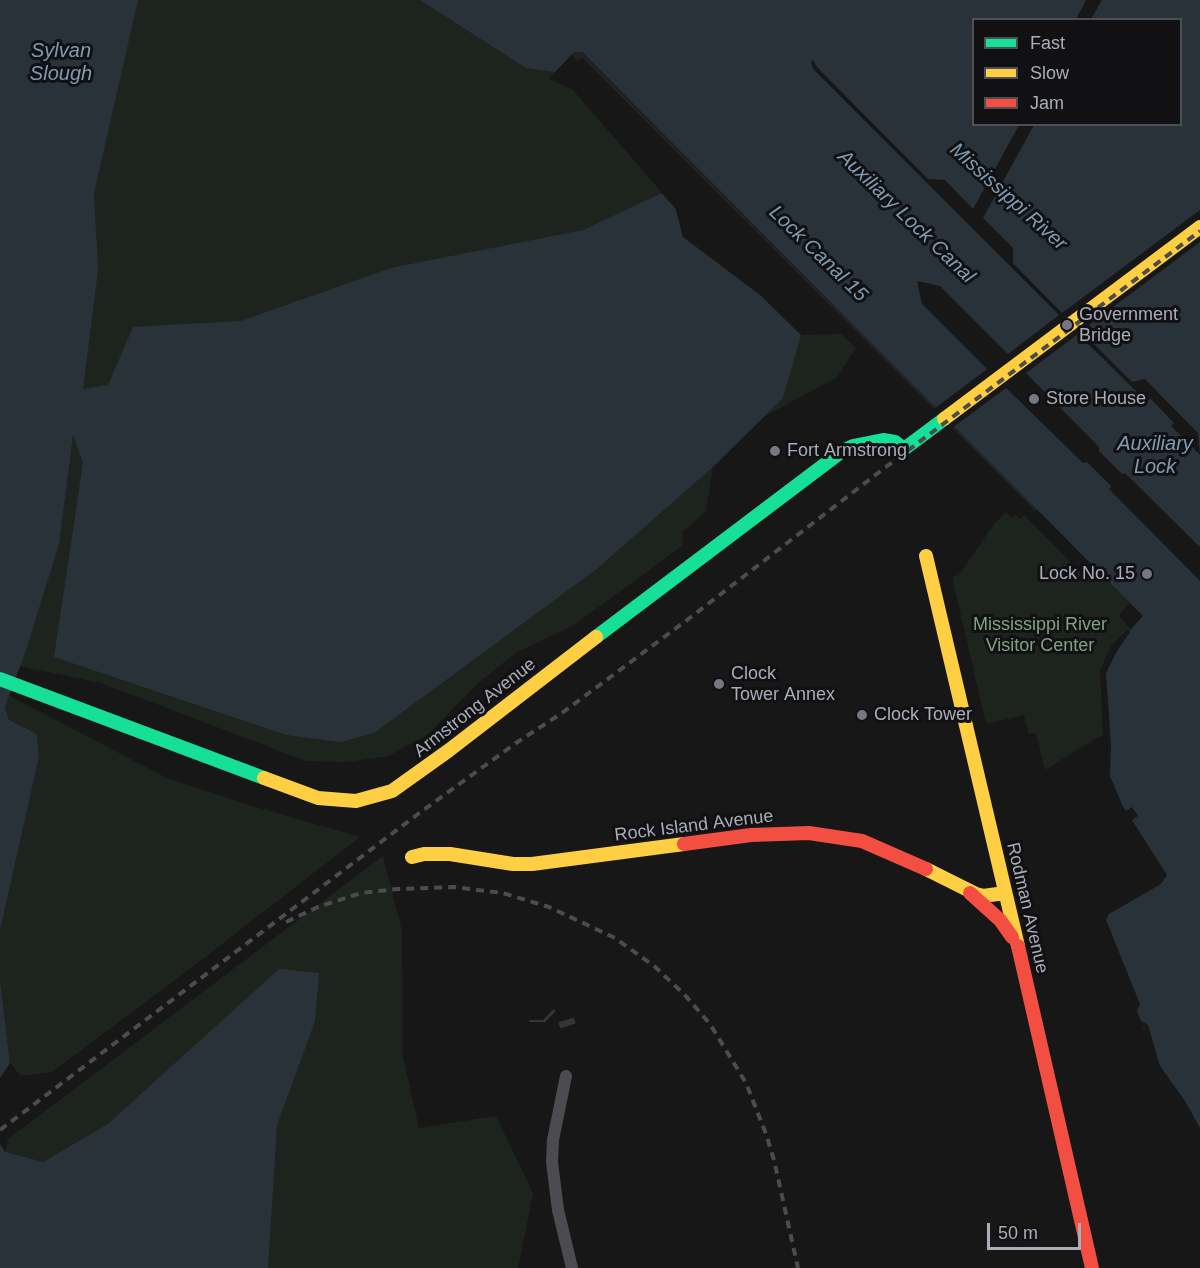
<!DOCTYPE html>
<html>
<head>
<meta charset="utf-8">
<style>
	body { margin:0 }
	#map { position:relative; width:1200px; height:1268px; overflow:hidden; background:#171717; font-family:Helvetica,sans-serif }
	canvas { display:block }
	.legend { position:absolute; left:972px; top:18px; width:210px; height:108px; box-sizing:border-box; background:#111113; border:2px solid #4d4f55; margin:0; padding:8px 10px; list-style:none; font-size:18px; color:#a8adb8 }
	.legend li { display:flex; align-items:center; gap:12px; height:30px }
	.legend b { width:30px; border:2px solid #4d4f55 }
	.scale { position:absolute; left:987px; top:1223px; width:94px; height:27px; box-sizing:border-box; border:3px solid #a8adb8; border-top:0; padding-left:8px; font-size:18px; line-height:21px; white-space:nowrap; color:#a8adb8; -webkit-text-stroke:4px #111113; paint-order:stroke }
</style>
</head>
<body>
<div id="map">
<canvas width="1200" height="1268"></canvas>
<ul class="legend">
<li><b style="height:8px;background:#16e098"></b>Fast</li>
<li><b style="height:8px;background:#ffcf43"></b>Slow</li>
<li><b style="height:8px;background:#f24e42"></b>Jam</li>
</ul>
<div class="scale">50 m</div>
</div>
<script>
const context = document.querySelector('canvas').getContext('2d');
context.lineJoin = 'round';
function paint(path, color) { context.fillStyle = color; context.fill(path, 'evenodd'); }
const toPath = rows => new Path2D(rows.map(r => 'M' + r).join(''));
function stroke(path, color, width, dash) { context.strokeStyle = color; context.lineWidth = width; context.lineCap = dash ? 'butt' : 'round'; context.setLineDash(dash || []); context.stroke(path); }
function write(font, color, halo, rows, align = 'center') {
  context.font = font + ' Helvetica,sans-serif'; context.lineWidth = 6; context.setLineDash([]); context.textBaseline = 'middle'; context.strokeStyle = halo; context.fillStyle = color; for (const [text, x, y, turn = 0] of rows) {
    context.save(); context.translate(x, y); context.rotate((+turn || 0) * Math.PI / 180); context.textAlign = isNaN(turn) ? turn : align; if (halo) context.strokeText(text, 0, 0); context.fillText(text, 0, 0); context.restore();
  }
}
paint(toPath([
	[574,52,581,52,1038,509,1035,511,582,58,577,61,571,54]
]), '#212123');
paint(toPath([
	[109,0,481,0,571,54,549,79,573,90,676,209,598,568,713,467,706,511,683,532,682,546,574,625,517,652,479,682,427,735,388,756,348,762,306,761,101,683,19,666,65,335],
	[841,334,856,348,836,378,765,416,734,446,801,335],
	[1006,512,1011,518,1015,515,1020,519,1024,515,1084,576,1094,567,1130,603,1119,615,1131,630,1114,648,1106,735,1098,737,1045,770,1036,733,1029,734,1024,715,986,724,952,577,959,575,994,524],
	[8,695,167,778,249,805,360,837,174,981,52,1072,21,1076,10,1063,0,980,0,931,39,757,37,734,9,720,5,707],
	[383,856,402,931,403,1057,419,1128,496,1116,533,1193,518,1268,22,1268,5,1152,8,1139]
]), '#1d241e');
paint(toPath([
	[0,0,138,0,94,193,98,270,83,389,108,385,133,327,241,321,391,268,583,230,662,193,676,209,683,237,725,256,797,319,801,335,783,398,713,467,598,568,374,733,341,742,287,735,54,657,83,463,73,434,59,544,26,650,5,707,9,720,37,734,39,757,0,931],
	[420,0,1200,0,1200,1132,1160,1072,1137,1011,1140,1004,1102,910,1159,880,1159,862,1122,810,1108,777,1103,671,1114,648,1143,616,582,52,574,52,555,72,526,68],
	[974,20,1180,20,1180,124,974,124],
	[279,969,319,973,315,1021,277,1125,268,1268,0,1268,0,1144,5,1152,43,1162,108,1124],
	[0,980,10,1063,0,1078]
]), '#2a3239');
paint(toPath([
	[1086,0,1102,0,1091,19,1076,19],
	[813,60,817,67,928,179,945,180,973,209,1019,125,1034,125,983,218,1013,248,1013,263,1062,313,1200,210,1200,242,1081,331,1132,382,1145,379,1198,433,1200,455,1171,426,1174,423,1151,399,1145,400,1078,334,1026,373,1099,447,1099,451,1122,474,1125,473,1200,547,1200,581,1109,489,1111,486,1087,462,1083,463,1006,388,952,428,744,219,934,409,987,369,922,304,917,281,940,286,1008,354,1059,315,813,69,811,62],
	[659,190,664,190,678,208,685,235,726,254,799,317,804,332,801,335,760,295,683,237,676,209],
	[1128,629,1130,632,1117,651,1106,673,1111,745,1110,776,1123,807,1126,811,1132,807,1138,816,1132,820,1167,875,1161,884,1109,914,1105,922,1100,907,1156,878,1156,863,1119,812,1105,777,1100,671,1111,646],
	[1141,1021,1148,1025,1160,1066,1185,1101,1200,1128,1200,1135,1160,1078,1147,1046,1144,1027,1140,1027,1139,1022]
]), '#171717');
stroke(toPath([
	[548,1015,550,1017],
	[537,1020,537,1022],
	[566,1020,568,1026]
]), '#343537', 16, [16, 8]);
stroke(toPath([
	[566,1076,553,1140,552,1162,558,1210,572,1268]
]), '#4b4c50', 12);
stroke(toPath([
	[596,637,841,452,853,446,883,440,895,442,904,449,944,419],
	[0,679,264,778]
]), '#16e098', 14);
stroke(toPath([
	[944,419,1200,227],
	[926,556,1018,946],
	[264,778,318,798,356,801,392,791,448,751,596,637],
	[412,857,424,854,450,854,513,864,532,864,684,844],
	[926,869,976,894,983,896,1005,893]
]), '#ffcf43', 14);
stroke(toPath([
	[684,844,751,835,809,833,862,841,926,869],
	[970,893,1000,920,1012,937],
	[1018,946,1092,1268]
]), '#f24e42', 14);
stroke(toPath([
	[286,922,318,907,361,893,397,889,454,887,503,893,549,907,615,938,654,966,684,994,710,1024,746,1083,766,1134,774,1160,798,1268],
	[0,1130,418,814,516,743,562,713,691,617,878,473,1200,231]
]), '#4b4c4f', 4, [8, 6]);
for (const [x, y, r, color] of [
	[1067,325,6,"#757880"],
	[1034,399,6,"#757880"],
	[775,451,6,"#757880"],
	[1147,574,6,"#757880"],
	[719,684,6,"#757880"],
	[862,715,6,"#757880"]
]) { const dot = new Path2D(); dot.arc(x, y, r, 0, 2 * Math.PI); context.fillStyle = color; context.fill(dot); stroke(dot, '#111113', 2); }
write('18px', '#a8adb8', '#111113', [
	["Government",1079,315],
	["Bridge",1079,336],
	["Store House",1046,399],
	["Fort Armstrong",787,451],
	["Lock No. 15",1135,574,"right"],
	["Clock",731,674],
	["Tower Annex",731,695],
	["Clock Tower",874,715]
], 'left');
write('18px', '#7fa381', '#111113', [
	["Mississippi River",1040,625],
	["Visitor Center",1040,646]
]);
write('18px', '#a8adb8', '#111113', [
	["Armstrong Avenue",475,708,-38],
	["Rock Island Avenue",694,826,-7],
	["Rodman Avenue",1027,908,77]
]);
write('italic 20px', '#7f9bb3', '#111113', [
	["Sylvan",61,51],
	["Slough",61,74],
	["Mississippi River",1008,197,42],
	["Auxiliary Lock Canal",906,217,44],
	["Lock Canal 15",818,254,44],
	["Auxiliary",1155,444],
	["Lock",1155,467]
]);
</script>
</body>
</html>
